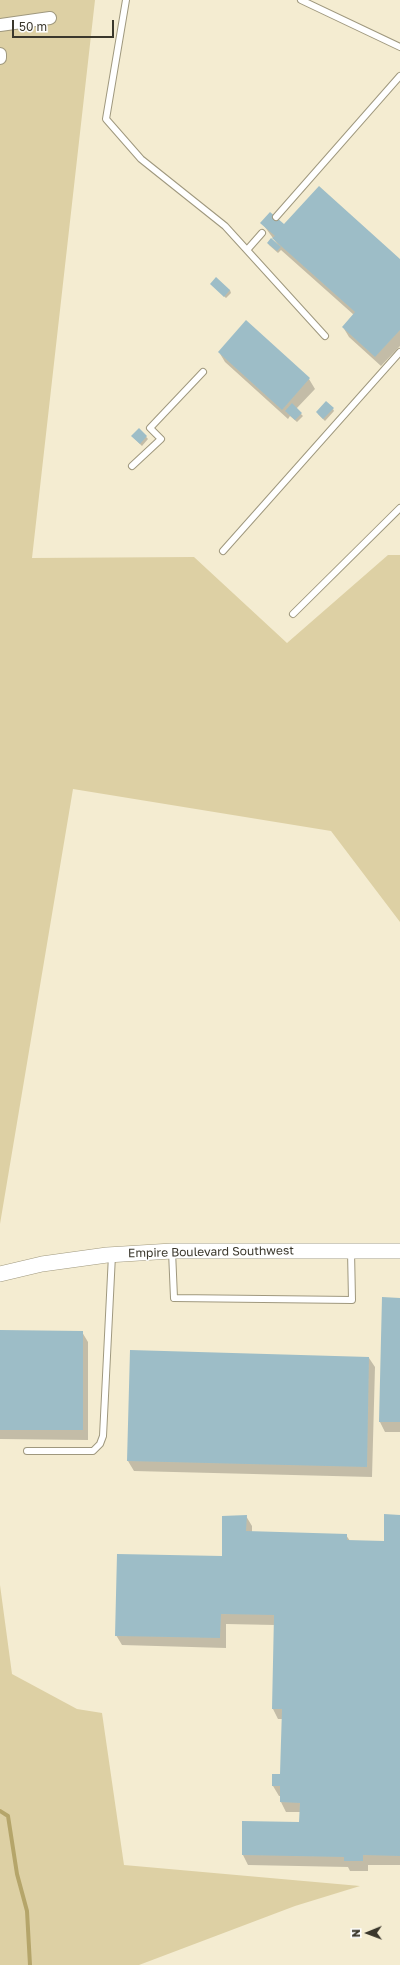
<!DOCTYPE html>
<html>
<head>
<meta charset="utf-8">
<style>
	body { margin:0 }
	#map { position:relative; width:400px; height:1965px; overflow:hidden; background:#f4ecd1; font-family:"Golos Text",sans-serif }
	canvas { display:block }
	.north { position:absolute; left:348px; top:1913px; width:40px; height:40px; -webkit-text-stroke:3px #fff; paint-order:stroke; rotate:269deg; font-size:11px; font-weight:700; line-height:16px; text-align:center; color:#3a372c }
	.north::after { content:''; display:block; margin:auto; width:14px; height:18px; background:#3a372c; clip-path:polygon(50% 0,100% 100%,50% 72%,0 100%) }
	.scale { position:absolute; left:12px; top:20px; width:102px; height:18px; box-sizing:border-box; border:2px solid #3a372c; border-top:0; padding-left:5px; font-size:12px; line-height:14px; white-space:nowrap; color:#3a372c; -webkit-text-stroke:3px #fff; paint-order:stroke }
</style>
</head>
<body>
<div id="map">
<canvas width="400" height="1965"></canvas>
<div class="north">N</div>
<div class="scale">50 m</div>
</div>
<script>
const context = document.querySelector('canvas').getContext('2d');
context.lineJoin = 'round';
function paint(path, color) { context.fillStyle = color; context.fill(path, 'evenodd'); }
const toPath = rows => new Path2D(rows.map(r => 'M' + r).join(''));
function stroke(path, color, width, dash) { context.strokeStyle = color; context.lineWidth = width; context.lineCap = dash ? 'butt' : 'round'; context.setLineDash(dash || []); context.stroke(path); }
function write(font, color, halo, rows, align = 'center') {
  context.font = font + ' "Golos Text",sans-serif'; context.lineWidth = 3; context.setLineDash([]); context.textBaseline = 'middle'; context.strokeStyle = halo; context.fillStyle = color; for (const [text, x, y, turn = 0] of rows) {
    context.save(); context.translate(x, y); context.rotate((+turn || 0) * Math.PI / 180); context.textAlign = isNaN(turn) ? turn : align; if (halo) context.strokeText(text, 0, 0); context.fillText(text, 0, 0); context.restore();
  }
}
paint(toPath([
	[0,0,95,0,32,558,194,557,287,643,388,555,400,555,400,922,331,831,73,789,0,1224],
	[0,1585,12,1674,77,1709,102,1713,124,1865,360,1886,295,1906,139,1965,0,1965]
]), '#ddd0a4');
paint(toPath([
	[262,223,284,226,400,261,400,346,381,366,349,337,343,327,354,315,281,250,278,253,269,245,268,243,278,245],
	[211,284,230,290,231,293,226,298],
	[219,352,309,379,315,389,296,409,303,416,297,422,290,416,288,419,225,362],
	[333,409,334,411,325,421,318,414],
	[139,429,148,439,142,446,132,436],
	[400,1299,400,1432,385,1432,380,1422],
	[0,1331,82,1332,88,1342,88,1440,0,1439],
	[369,1358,375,1367,372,1477,134,1471,128,1461],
	[246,1516,252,1526,252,1533,346,1535,350,1541,385,1542,400,1516,400,1865,368,1865,368,1871,350,1871,348,1867,248,1865,243,1855,300,1823,300,1812,286,1812,281,1802,281,1796,279,1796,273,1786,281,1775,283,1719,278,1719,273,1709,275,1625,226,1624,226,1648,122,1645,116,1635,223,1557]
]), '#0003');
stroke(toPath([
	[0,1811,8,1816,17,1874,27,1911,30,1965]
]), '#b5a56a', 4);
paint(toPath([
	[319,186,400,259,400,330,375,357,342,327,355,312,272,238,275,236,260,223,270,212,284,224],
	[271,238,281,247,277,251,267,243],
	[216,277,230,290,224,297,210,284],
	[246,320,310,378,282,410,218,352],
	[326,401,334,408,323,419,316,412],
	[292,403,302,413,295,420,285,411],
	[139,428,147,436,140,444,131,436],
	[382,1297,400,1298,400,1422,379,1422],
	[0,1330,83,1331,83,1430,0,1430],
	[130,1350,369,1357,367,1467,127,1461],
	[384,1514,400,1515,400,1856,363,1855,363,1861,344,1861,344,1857,242,1855,242,1821,299,1822,300,1803,280,1802,280,1786,272,1786,272,1774,280,1774,282,1709,272,1709,274,1615,221,1614,220,1638,115,1636,117,1554,222,1556,222,1516,247,1515,246,1531,347,1534,347,1540,384,1541]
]), '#9dbdc7');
const service = toPath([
	[126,0,106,119,141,159,225,226,325,336],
	[301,0,400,47],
	[276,217,400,76],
	[247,250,262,233],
	[132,466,161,439,150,428,203,372],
	[223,551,400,352],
	[293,614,400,508],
	[172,1251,174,1298,352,1300,351,1251],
	[27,1451,93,1451,100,1444,103,1436,112,1255]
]);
const minor = toPath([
	[0,25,50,18],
	[0,54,0,58]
]);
const tertiary = toPath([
	[0,1274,42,1264,107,1255,172,1251,400,1251]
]);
stroke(service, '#9f987e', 8);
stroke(minor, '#9f987e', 14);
stroke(tertiary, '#9f987e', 16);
stroke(service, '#fff', 6);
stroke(minor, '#fff', 12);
stroke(tertiary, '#fff', 15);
write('12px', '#3a372c', '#fff', [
	["Empire Boulevard Southwest",211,1252,-1]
]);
</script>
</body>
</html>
